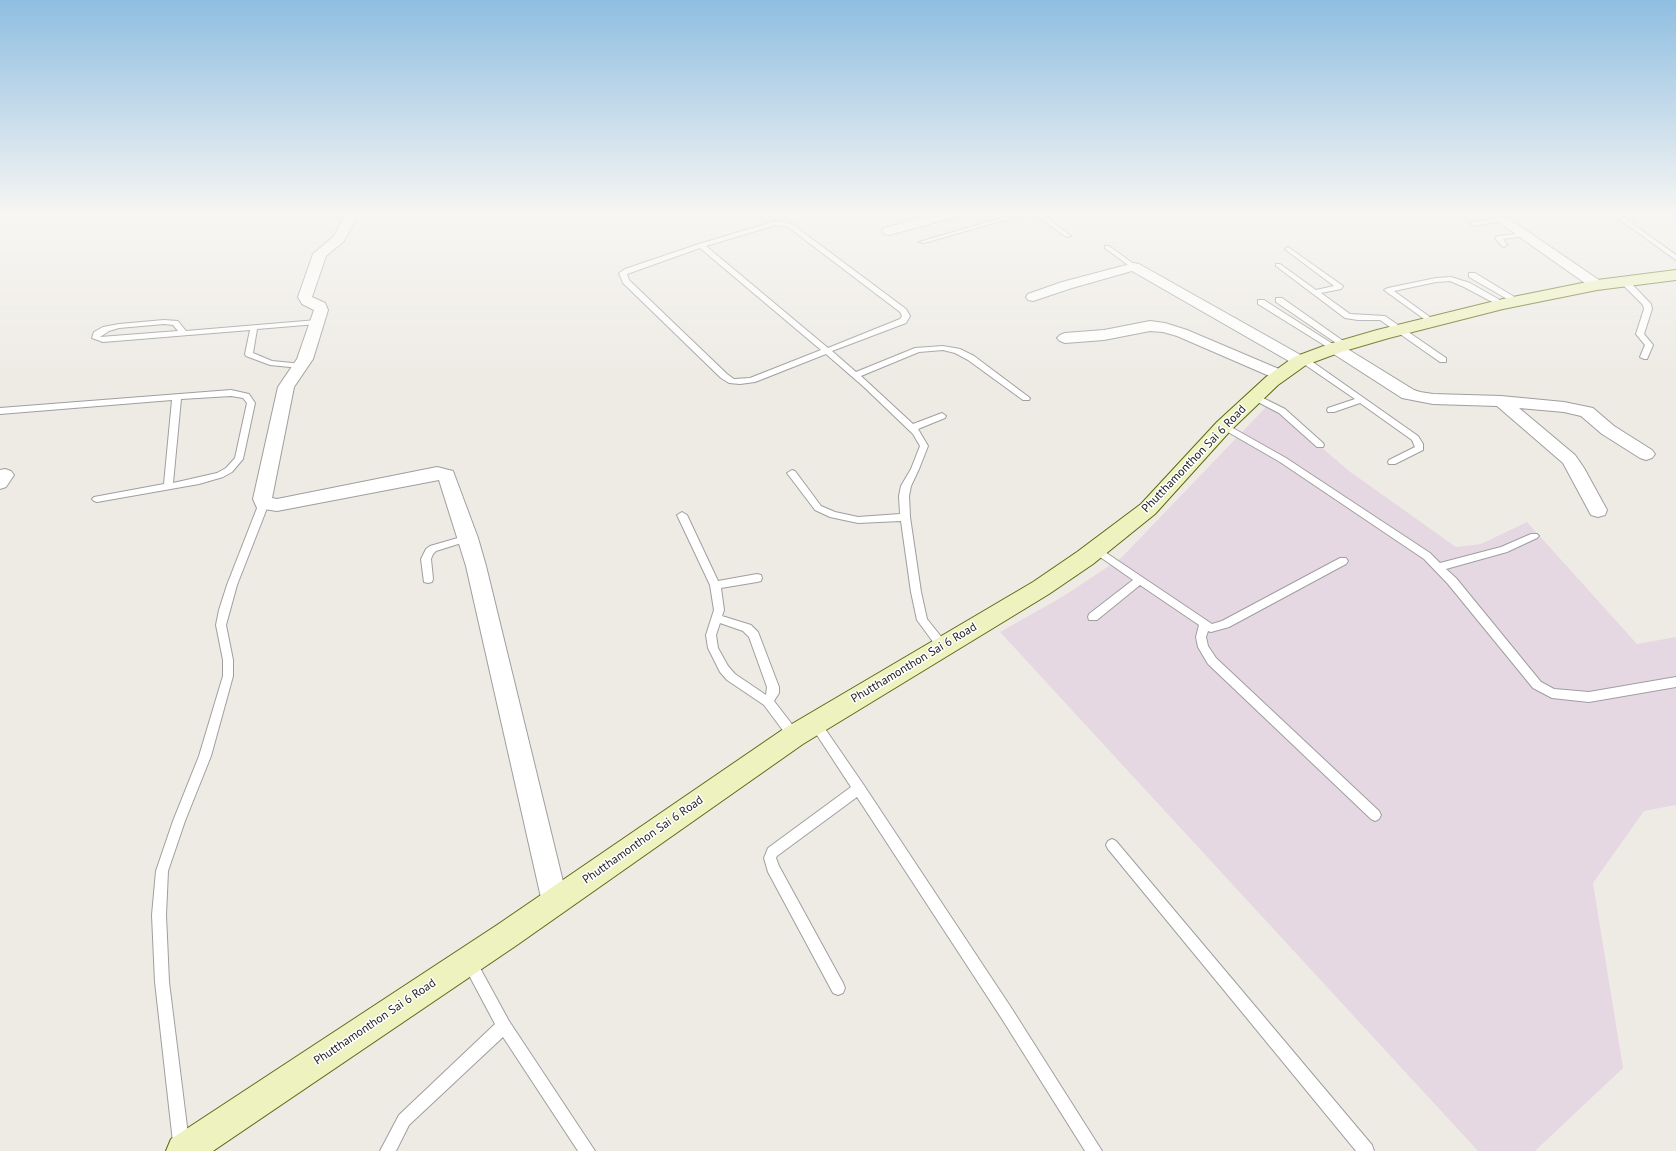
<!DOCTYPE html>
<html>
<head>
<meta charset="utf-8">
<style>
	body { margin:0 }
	canvas { display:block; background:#eeebe5 }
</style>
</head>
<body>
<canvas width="1676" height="1151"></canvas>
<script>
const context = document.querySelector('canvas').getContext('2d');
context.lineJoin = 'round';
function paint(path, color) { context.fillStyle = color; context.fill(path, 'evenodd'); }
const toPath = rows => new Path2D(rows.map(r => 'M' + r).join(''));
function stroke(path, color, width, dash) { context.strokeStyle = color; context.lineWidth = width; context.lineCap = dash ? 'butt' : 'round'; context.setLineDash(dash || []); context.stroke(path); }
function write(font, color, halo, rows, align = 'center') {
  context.font = font + ' "PT Sans",sans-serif'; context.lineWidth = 3; context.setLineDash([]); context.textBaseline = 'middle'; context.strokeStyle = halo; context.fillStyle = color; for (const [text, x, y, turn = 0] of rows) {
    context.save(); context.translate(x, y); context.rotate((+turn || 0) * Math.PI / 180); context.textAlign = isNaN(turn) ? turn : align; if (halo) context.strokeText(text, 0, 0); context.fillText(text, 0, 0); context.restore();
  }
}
paint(toPath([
	[1270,403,1349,471,1456,547,1481,544,1527,522,1637,644,1676,637,1676,805,1644,811,1593,883,1623,1068,1535,1151,1478,1151,1000,632,1062,597,1121,558]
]), '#e6d8e3');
const lane = toPath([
	[1015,214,1026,214,924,243,919,242,1015,214],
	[1035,214,1042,214,1071,236,1066,237,1035,214],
	[1612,214,1619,214,1676,255,1676,260,1612,214],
	[1501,218,1504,220,1503,221,1473,226,1470,224,1473,222,1501,218],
	[776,221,792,224,906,309,910,316,906,323,832,351,856,372,915,348,943,346,960,349,974,356,1030,398,1029,400,1023,400,968,360,955,353,943,350,919,352,861,376,913,424,942,413,946,416,945,418,918,429,928,446,919,469,911,486,909,496,910,517,921,592,927,619,947,644,948,647,947,650,943,651,939,650,917,620,911,592,901,521,858,523,830,517,815,510,787,473,792,470,795,471,821,506,835,512,858,517,900,514,899,496,901,486,911,469,920,446,913,434,864,387,826,354,755,382,740,384,729,383,721,378,623,283,619,273,625,269,699,244,776,221],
	[776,225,788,227,900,312,902,316,900,319,828,348,706,246,776,225],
	[700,248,821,350,750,378,734,379,727,374,629,280,627,274,700,248],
	[1523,233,1525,234,1525,236,1503,239,1507,245,1504,247,1502,246,1495,238,1498,236,1523,233],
	[1105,246,1109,246,1138,267,1132,268,1105,248,1105,246],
	[1288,247,1343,286,1341,289,1321,293,1350,314,1385,316,1446,358,1446,362,1440,362,1380,320,1358,320,1345,318,1276,266,1276,264,1280,264,1316,290,1334,286,1286,250,1285,249,1288,247],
	[1469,273,1475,273,1521,301,1517,303,1514,303,1469,277,1469,273],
	[1451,277,1470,283,1507,304,1506,306,1500,306,1464,287,1450,281,1436,282,1394,291,1434,320,1435,322,1431,324,1384,290,1388,288,1436,278,1451,277],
	[1621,279,1627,279,1651,304,1652,309,1644,334,1653,345,1647,359,1644,359,1640,357,1645,345,1636,334,1644,309,1643,305,1621,283,1621,279],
	[1276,298,1282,298,1349,345,1345,347,1342,347,1276,302,1276,298],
	[1258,300,1264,300,1339,348,1335,350,1332,350,1258,304,1258,300],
	[164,320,178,321,186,331,317,320,321,322,317,324,257,329,253,353,272,361,303,364,303,368,300,368,270,365,246,356,245,354,250,330,103,342,92,338,94,332,103,327,119,324,164,320],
	[164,324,173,325,178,331,100,337,109,331,119,328,164,324],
	[1301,358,1307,358,1418,436,1423,444,1423,450,1395,464,1389,464,1388,462,1389,460,1415,447,1412,440,1360,403,1334,412,1328,412,1327,410,1328,408,1355,399,1301,362,1301,358],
	[231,390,249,394,255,403,243,459,232,472,223,477,199,484,97,502,94,501,92,499,94,497,164,484,172,400,0,414,0,408,231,390],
	[231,396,243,398,247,403,235,458,226,468,217,473,173,483,181,399,231,396],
	[1255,394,1285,409,1323,443,1324,445,1323,447,1317,447,1279,413,1252,399,1251,397,1255,394],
	[1224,423,1286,458,1430,553,1440,563,1501,547,1531,534,1537,534,1539,536,1537,538,1507,552,1446,569,1456,578,1541,682,1554,689,1589,692,1676,677,1676,687,1589,702,1552,698,1533,688,1448,584,1424,559,1280,462,1221,428,1220,426,1221,424,1224,423],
	[264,500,269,503,237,585,226,625,233,660,233,676,211,756,185,821,168,871,166,915,169,982,190,1151,174,1151,155,982,152,915,156,871,173,821,199,756,223,676,223,660,216,625,219,610,227,585,259,503,264,500],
	[682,512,687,515,718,581,757,574,761,575,762,578,761,581,757,582,721,588,724,610,722,616,751,625,758,632,779,687,779,693,774,701,798,732,800,736,798,740,794,741,790,740,764,705,727,680,720,672,708,648,706,635,714,610,710,585,677,515,682,512],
	[720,623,743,631,749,637,767,687,766,695,735,674,728,666,718,648,716,635,720,623],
	[468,535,471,536,473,538,471,540,436,551,433,554,431,559,433,579,432,582,428,583,424,582,421,559,426,549,430,546,468,535],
	[1096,546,1212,624,1222,621,1340,558,1346,558,1348,561,1346,564,1229,627,1211,632,1208,631,1206,637,1208,646,1216,658,1379,811,1381,815,1379,819,1375,821,1371,819,1208,664,1198,647,1196,637,1199,625,1140,585,1097,620,1089,620,1088,617,1089,614,1133,580,1093,552,1091,550,1096,546],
	[815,718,819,720,863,784,1012,1009,1102,1151,1085,1151,1002,1019,857,797,777,856,776,858,779,866,843,983,845,988,843,993,838,995,833,993,768,872,764,858,768,848,851,787,811,726,809,723,811,720,815,718],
	[1112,839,1116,841,1372,1145,1374,1151,1356,1151,1108,849,1106,845,1108,841,1112,839],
	[469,955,474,957,509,1021,595,1151,578,1151,503,1037,409,1125,396,1151,380,1151,399,1115,495,1024,462,962,464,957,469,955]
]);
const street = toPath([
	[346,214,359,214,344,241,326,256,312,297,325,303,328,310,313,359,294,387,272,498,277,499,437,467,453,471,478,538,486,566,568,902,564,911,555,915,546,911,542,902,466,566,439,480,277,511,257,508,253,499,278,387,297,359,314,310,302,304,298,297,313,254,334,236,346,214],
	[935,214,956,214,955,217,889,235,884,234,882,231,884,228,935,214],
	[1487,214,1502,214,1602,282,1604,285,1602,288,1597,289,1592,288,1487,214],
	[1134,263,1139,264,1306,358,1308,361,1306,364,1300,366,1294,364,1132,271,1072,288,1033,301,1028,300,1026,297,1028,294,1062,282,1134,263],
	[1150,321,1165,323,1187,330,1286,372,1288,375,1286,378,1280,380,1274,378,1177,336,1163,332,1150,331,1104,340,1065,343,1060,341,1057,338,1060,335,1065,333,1104,330,1150,321],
	[1335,343,1341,345,1414,390,1420,392,1433,394,1501,396,1564,402,1593,408,1614,426,1652,450,1655,454,1652,458,1646,460,1640,458,1602,434,1581,416,1564,412,1519,408,1575,455,1584,468,1607,510,1605,515,1598,517,1591,515,1563,463,1497,406,1433,404,1402,398,1329,351,1327,348,1329,345,1335,343],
	[5,469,11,471,14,475,6,487,0,489,0,470,5,469]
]);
const secondary = toPath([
	[1676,270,1676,280,1597,290,1503,309,1389,338,1341,352,1306,365,1278,385,1231,430,1155,514,1093,564,1049,594,803,744,517,945,213,1151,166,1151,171,1139,497,925,785,728,1033,582,1077,552,1141,504,1217,422,1266,377,1294,357,1329,344,1377,330,1503,299,1597,280,1676,270]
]);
stroke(lane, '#9f9f9f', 2);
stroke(street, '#9f9f9f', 2);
stroke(secondary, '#5d6812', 2);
paint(lane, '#fff');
paint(street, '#fff');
paint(secondary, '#eef2bf');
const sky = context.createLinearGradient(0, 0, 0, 375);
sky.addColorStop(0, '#8fbee1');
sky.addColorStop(0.57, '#f7f6f3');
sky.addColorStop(1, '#f7f6f300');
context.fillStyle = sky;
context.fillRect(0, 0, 1676, 375);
write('12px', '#1e1e1e', '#fff', [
	["Phutthamonthon Sai 6 Road",1194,459,-46],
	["Phutthamonthon Sai 6 Road",914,663,-31],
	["Phutthamonthon Sai 6 Road",643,840,-35],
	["Phutthamonthon Sai 6 Road",375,1022,-34]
]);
</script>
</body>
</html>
